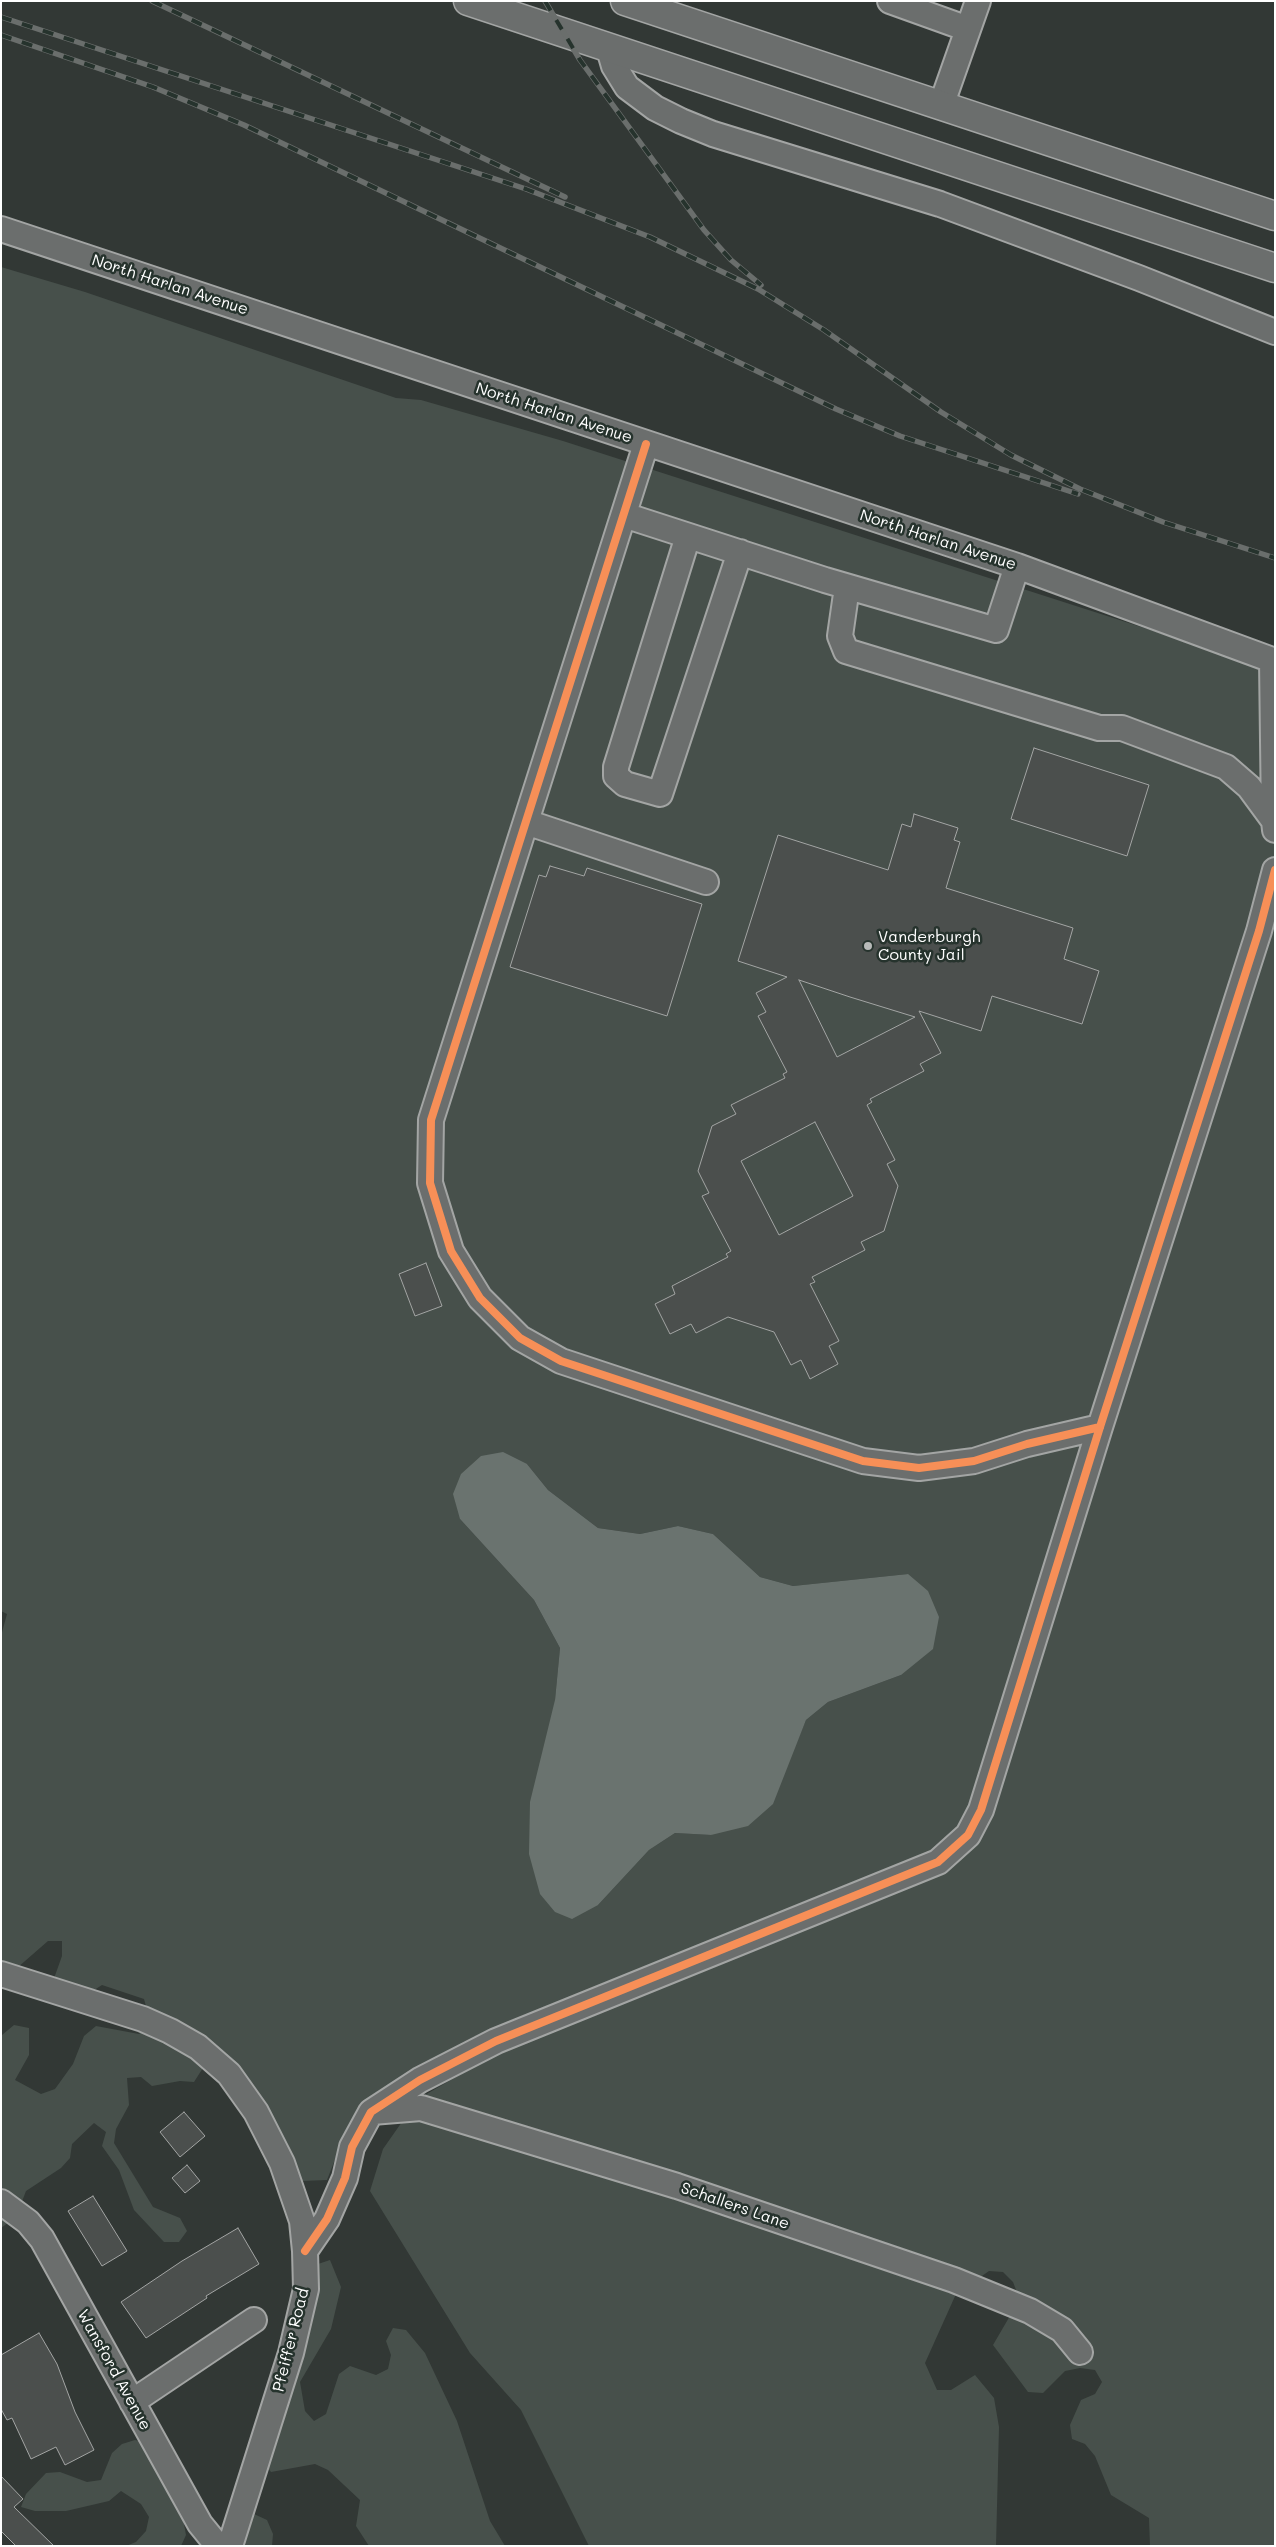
<!DOCTYPE html>
<html>
<head>
<meta charset="utf-8">
<style>
	body { margin:0 }
	#map { position:relative; width:1276px; height:2547px; overflow:hidden; background:#323835; font-family:Mali,sans-serif }
	canvas { display:block }
	.frame { position:absolute; inset:0; border:2px solid #fff; pointer-events:none }
</style>
</head>
<body>
<div id="map">
<canvas width="1276" height="2547"></canvas>
<div class="frame"></div>
</div>
<script>
const context = document.querySelector('canvas').getContext('2d');
context.lineJoin = 'round';
function paint(path, color) { context.fillStyle = color; context.fill(path, 'evenodd'); }
const toPath = rows => new Path2D(rows.map(r => 'M' + r).join(''));
function stroke(path, color, width, dash) { context.strokeStyle = color; context.lineWidth = width; context.lineCap = dash ? 'butt' : 'round'; context.setLineDash(dash || []); context.stroke(path); }
function write(font, color, halo, rows, align = 'center') {
  context.font = font + ' Mali,sans-serif'; context.lineWidth = 5; context.setLineDash([]); context.textBaseline = 'middle'; context.strokeStyle = halo; context.fillStyle = color; for (const [text, x, y, turn = 0] of rows) {
    context.save(); context.translate(x, y); context.rotate((+turn || 0) * Math.PI / 180); context.textAlign = isNaN(turn) ? turn : align; if (halo) context.strokeText(text, 0, 0); context.fillText(text, 0, 0); context.restore();
  }
}
paint(toPath([
	[1,267,85,292,396,398,421,400,563,441,1275,670,1275,2546,1150,2546,1149,2518,1111,2495,1095,2456,1085,2444,1072,2439,1070,2425,1081,2400,1095,2394,1102,2382,1095,2370,1080,2368,1065,2371,1043,2393,1028,2392,993,2345,1014,2309,1018,2295,1013,2282,1003,2272,989,2271,956,2294,925,2363,937,2390,951,2390,975,2375,994,2398,999,2427,996,2546,589,2546,521,2410,470,2353,370,2191,383,2149,418,2099,482,2062,488,2049,362,2107,348,2126,327,2180,301,2181,208,2060,194,2082,180,2081,152,2086,141,2077,127,2078,129,2105,116,2129,114,2143,153,2207,180,2218,187,2231,179,2242,164,2242,134,2210,119,2170,102,2146,106,2132,94,2123,72,2144,70,2158,61,2168,26,2191,16,2217,1,2228,2,2035,14,2025,29,2028,29,2055,15,2080,41,2094,55,2089,73,2064,84,2036,96,2026,139,2034,151,2025,144,1999,102,1985,91,1992,52,1984,62,1956,62,1941,48,1941,17,1968,1,1971,1,1636,7,1614,1,1611],
	[527,1464,548,1490,598,1528,640,1534,678,1526,713,1534,760,1577,793,1586,908,1574,901,1675,828,1702,806,1720,794,1748,711,1835,675,1833,649,1850,598,1905,555,1700,560,1648,534,1600,460,1519],
	[330,2260,341,2287,331,2329,300,2382,305,2411,314,2421,326,2414,339,2374,350,2366,376,2375,388,2369,391,2355,386,2341,393,2328,406,2330,425,2353,457,2421,490,2521,505,2546,369,2546,356,2526,360,2500,328,2470,315,2464,271,2472,262,2460,303,2269],
	[135,2440,149,2444,156,2473,165,2486,178,2491,186,2535,181,2546,126,2546,136,2542,146,2531,149,2517,141,2504,121,2491,109,2501,66,2511,35,2511,21,2507,26,2494,46,2473,60,2472,87,2482,101,2480,112,2453,122,2444],
	[254,2514,267,2520,273,2534,272,2546,239,2546,245,2525]
]), '#47504b');
paint(toPath([
	[503,1452,527,1464,548,1490,598,1528,640,1534,678,1526,713,1534,760,1577,793,1586,908,1574,928,1591,939,1617,933,1649,901,1675,828,1702,806,1720,773,1804,748,1826,711,1835,675,1833,649,1850,598,1905,572,1919,555,1912,540,1894,529,1854,530,1802,555,1700,560,1648,534,1600,460,1519,453,1494,461,1474,481,1456]
]), '#6a736f');
const building = toPath([
	[1034,748,1149,785,1127,856,1011,819,1034,748],
	[914,814,958,828,954,840,960,842,946,888,1073,928,1064,959,1099,971,1082,1024,992,996,981,1031,919,1011,941,1053,920,1064,924,1071,870,1099,872,1102,867,1105,895,1160,887,1164,898,1186,884,1231,861,1242,865,1250,812,1277,815,1282,810,1284,839,1341,829,1346,838,1364,810,1379,801,1360,791,1365,774,1332,728,1317,696,1333,691,1324,670,1334,655,1304,675,1294,672,1286,728,1257,726,1254,731,1251,702,1196,709,1193,698,1171,712,1126,736,1114,731,1105,785,1078,783,1074,787,1072,758,1016,766,1012,756,993,787,977,738,961,778,835,888,870,902,824,911,827,914,814],
	[799,980,850,997,915,1017,837,1057,799,980],
	[815,1122,853,1196,779,1235,741,1161,815,1122],
	[550,866,584,876,587,868,702,904,667,1016,510,967,539,875,546,877,550,866],
	[426,1263,442,1306,415,1316,399,1274,426,1263],
	[184,2112,205,2136,180,2157,160,2132,184,2112],
	[187,2165,200,2181,185,2193,172,2178,187,2165],
	[93,2196,127,2251,102,2266,68,2211,93,2196],
	[238,2228,259,2264,206,2296,207,2298,146,2338,121,2302,182,2261,238,2228],
	[39,2333,57,2364,75,2412,94,2450,65,2465,56,2447,31,2459,12,2418,7,2420,1,2409,1,2355,39,2333],
	[1,2476,23,2499,14,2507,54,2546,16,2546,1,2531,1,2476]
]);
paint(building, '#4b4f4d');
stroke(building, '#a3a5a4', 1);
const minor = toPath([
	[890,1,968,29],
	[609,49,614,66,627,87,655,108,681,121,713,134,940,204,1139,278,1275,332],
	[941,106,978,1],
	[1,229,1017,566,1275,661],
	[646,444,431,1120,430,1183,451,1251,480,1298,520,1338,561,1361,863,1461,919,1468,974,1461,1027,1444,1100,1427],
	[624,515,825,580,996,630,1017,566],
	[688,536,616,767,616,776,625,784,660,794,740,552],
	[847,587,840,636,846,651,1099,728,1122,728,1226,767,1249,787,1274,821,1275,830],
	[1272,660,1274,821],
	[526,822,706,882],
	[1,1974,143,2019,170,2031,198,2047,229,2074,256,2112,282,2163,302,2221,305,2251,306,2289,291,2353,230,2546],
	[372,2112,421,2108,677,2186,954,2280,1030,2311,1062,2330,1080,2352],
	[1,2202,28,2222,42,2239,200,2524,218,2546],
	[305,2251,327,2219,345,2178,352,2147,371,2112,420,2080,496,2041,938,1862,968,1835,981,1810,1100,1427,1259,931,1275,870],
	[132,2402,254,2320]
]);
const highway = toPath([
	[468,1,1275,268],
	[625,1,1275,216]
]);
stroke(minor, '#a3a5a4', 28);
stroke(highway, '#a3a5a4', 31);
stroke(minor, '#6b6e6d', 24);
stroke(highway, '#6b6e6d', 28);
const rail = toPath([
	[152,1,565,197],
	[545,1,580,60,704,230,731,260,761,285],
	[1,17,526,189,650,237,758,289,824,330,941,412,1011,455,1080,489,1163,522,1275,558],
	[1,35,153,87,244,125,836,409,900,436,1078,494]
]);
stroke(rail, '#6a6e6c', 5.5);
stroke(rail, '#26332d', 4, [11]);
stroke(toPath([
	[646,444,431,1120,430,1183,451,1251,480,1298,520,1338,561,1361,863,1461,919,1468,974,1461,1027,1444,1100,1427],
	[305,2251,327,2219,345,2178,352,2147,371,2112,420,2080,496,2041,938,1862,968,1835,981,1810,1100,1427,1259,931,1275,870]
]), '#f78f57', 8);
for (const [x, y, r, color] of [
	[868,946,5,"#b7b9b8"]
]) { const dot = new Path2D(); dot.arc(x, y, r, 0, 2 * Math.PI); context.fillStyle = color; context.fill(dot); stroke(dot, '#26332d', 2); }
write('16px', '#fff', '#26332d', [
	["North Harlan Avenue",170,285,18],
	["North Harlan Avenue",554,413,18],
	["North Harlan Avenue",938,540,18],
	["Schallers Lane",735,2206,19],
	["Pfeiffer Road",291,2340,-76],
	["Wansford Avenue",114,2370,61]
]);
write('16px', '#fff', '#26332d', [
	["Vanderburgh",878,937],
	["County Jail",878,955]
], 'left');
</script>
</body>
</html>
